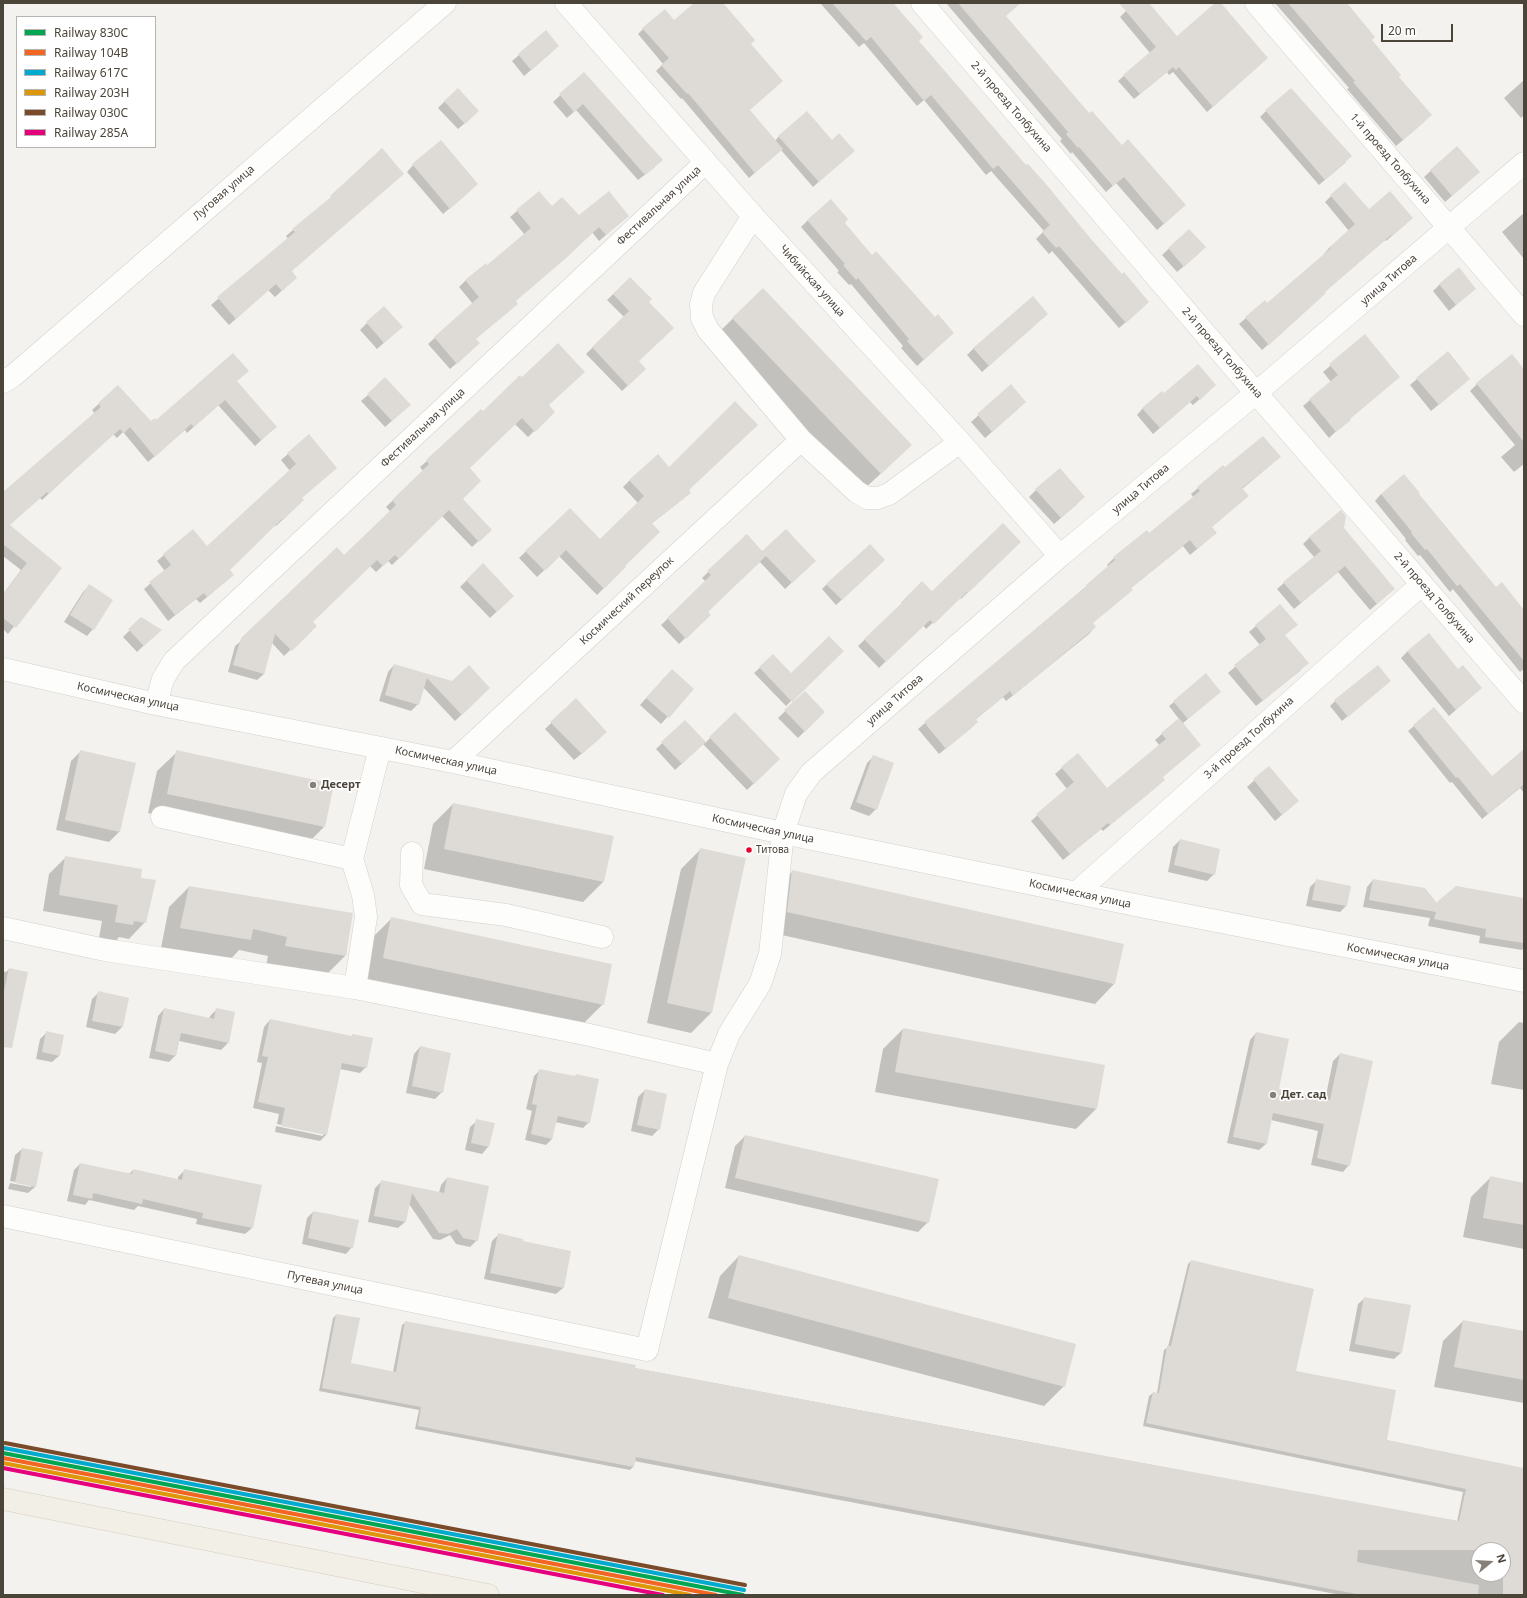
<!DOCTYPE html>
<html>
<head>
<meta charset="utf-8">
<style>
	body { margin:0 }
	#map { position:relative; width:1527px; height:1598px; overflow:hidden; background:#f4f2ee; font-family:"Noto Sans",sans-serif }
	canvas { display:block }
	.frame { position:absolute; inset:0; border:4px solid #4b4439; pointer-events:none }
	.legend { position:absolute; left:16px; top:16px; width:140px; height:132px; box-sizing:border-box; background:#fff; border:1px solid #b7b4b0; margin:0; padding:5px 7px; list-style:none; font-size:12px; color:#4b4439 }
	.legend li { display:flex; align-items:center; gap:8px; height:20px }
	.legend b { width:20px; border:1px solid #b7b4b0 }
	.north { position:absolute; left:1471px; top:1542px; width:40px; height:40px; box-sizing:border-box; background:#fff; border:1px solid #b7b4b0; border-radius:50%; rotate:72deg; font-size:11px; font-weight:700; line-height:16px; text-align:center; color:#4b4439 }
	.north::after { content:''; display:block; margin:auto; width:14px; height:18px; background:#868178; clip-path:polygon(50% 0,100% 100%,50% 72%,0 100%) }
	.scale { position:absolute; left:1381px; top:24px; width:72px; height:18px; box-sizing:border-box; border:2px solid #4b4439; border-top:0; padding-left:5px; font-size:12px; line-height:14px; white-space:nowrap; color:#4b4439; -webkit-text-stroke:3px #fff; paint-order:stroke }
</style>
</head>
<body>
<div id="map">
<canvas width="1527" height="1598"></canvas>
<div class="frame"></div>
<ul class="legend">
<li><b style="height:5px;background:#00a651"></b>Railway 830С</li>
<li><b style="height:5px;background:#f26522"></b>Railway 104В</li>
<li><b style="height:5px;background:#00a9ce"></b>Railway 617C</li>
<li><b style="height:5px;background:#dd9709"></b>Railway 203Н</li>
<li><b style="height:5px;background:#7a4b2a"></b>Railway 030C</li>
<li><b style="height:5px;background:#e5007d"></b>Railway 285А</li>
</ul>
<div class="north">N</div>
<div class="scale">20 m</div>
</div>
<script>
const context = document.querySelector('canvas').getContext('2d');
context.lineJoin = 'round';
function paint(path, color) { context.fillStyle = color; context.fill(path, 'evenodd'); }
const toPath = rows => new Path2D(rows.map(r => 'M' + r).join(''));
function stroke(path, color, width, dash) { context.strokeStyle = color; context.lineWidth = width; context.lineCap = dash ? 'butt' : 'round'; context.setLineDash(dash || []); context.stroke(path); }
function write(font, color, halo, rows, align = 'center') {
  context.font = font + ' "Noto Sans",sans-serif'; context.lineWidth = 3.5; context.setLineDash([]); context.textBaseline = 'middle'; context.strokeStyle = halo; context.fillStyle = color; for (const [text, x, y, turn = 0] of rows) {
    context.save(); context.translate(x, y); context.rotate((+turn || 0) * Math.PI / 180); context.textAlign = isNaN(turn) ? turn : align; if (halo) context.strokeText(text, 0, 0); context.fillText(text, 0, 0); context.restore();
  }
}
paint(toPath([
	[695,3,722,3,750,44,749,110,775,141,779,136,847,156,813,187,781,150,749,178,682,98,681,99,656,71,663,64,638,34,643,29,674,21],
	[820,3,893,3,921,37,918,41,1142,308,1119,328,1052,251,1049,254,1036,239,1044,231,991,171,986,175,924,100,917,106,864,43,859,47],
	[946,3,1003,3,1005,17,1089,115,1185,205,1157,230,1116,183,1106,192,1072,152,1071,154,1060,141,1062,139],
	[1134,3,1148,3,1177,37,1216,3,1219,3,1261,63,1207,112,1173,72,1169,75,1167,72,1134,99,1118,81,1150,53,1120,17],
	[1275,3,1336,3,1370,40,1398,77,1424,122,1396,146,1347,89,1349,88],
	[551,53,524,76,512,61,519,55],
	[584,73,655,167,638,180,576,110,567,118,553,102],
	[1524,80,1524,115,1521,118,1504,98],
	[445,101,471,118,458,129,438,108],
	[1266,111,1346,162,1319,185,1260,117],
	[1457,147,1472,178,1445,202,1424,177],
	[382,150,291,272,289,284,275,297,268,290,229,325,211,305,288,239,286,236,293,230,325,203],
	[413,165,470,191,443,214,407,172],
	[539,192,552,208,579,216,628,216,599,241,592,232,515,301,475,339,472,350,450,369,428,344,473,304,459,287,466,280,487,267,525,235,510,217],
	[1331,196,1406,224,1386,241,1385,240,1324,292,1319,299,1262,350,1239,324,1265,302,1267,305,1325,255,1324,254,1330,247,1349,231,1325,202],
	[1524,213,1524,259,1502,232],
	[808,220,843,223,872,256,935,318,953,333,917,366,901,348,903,346,851,284,849,285,837,272,839,271,801,227],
	[1189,230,1198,254,1177,272,1162,255],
	[630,278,648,302,637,361,639,375,622,391,586,354,624,317,607,300],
	[1440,284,1475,289,1449,311,1433,291],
	[763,289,891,464,860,493,713,338],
	[1047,314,982,372,967,355,974,348],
	[367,323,395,333,377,349,360,330],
	[1365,336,1349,419,1329,438,1303,406,1331,382,1323,372],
	[1524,370,1524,464,1514,472,1501,457,1515,445,1470,391,1477,384],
	[1417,379,1462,385,1431,411,1410,385],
	[236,382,269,433,255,446,218,405,187,433,185,430,148,462,123,432,117,438,113,434,42,500,40,498,3,530,3,494,95,414,92,410,118,386,151,423],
	[1011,386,1018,409,985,438,971,422],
	[1208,392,1193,405,1190,402,1153,434,1137,415,1143,408,1164,394],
	[368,395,403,411,385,427,361,401],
	[548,406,554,412,528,437,515,424,468,468,462,499,490,530,472,547,442,516,392,565,388,561,376,572,370,566,311,622,315,626,284,656,272,643,264,674,257,680,228,672,235,646,344,556,391,512,386,507,423,471,420,467,483,413],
	[309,436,301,498,296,507,276,526,275,525,228,570,226,581,200,603,196,599,168,621,144,589,165,571,157,561,193,530,207,548,290,471,281,460],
	[1273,463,1242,489,1211,528,1209,539,1190,555,1183,546,1131,588,1092,623,1095,627,1089,634,1006,701,1003,697,975,720,977,722,970,729,939,754,918,729,1109,567,1107,565,1114,558,1146,532,1149,535,1194,498,1191,494,1198,488,1225,469],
	[630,480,688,490,683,499,651,524,624,566,625,567,597,595,559,556,537,577,519,558,570,509,600,541,638,503,623,487],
	[1036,490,1077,504,1054,524,1029,497],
	[1381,494,1417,494,1496,589,1524,612,1524,669,1520,672,1453,589,1450,592,1420,555,1418,556,1405,540,1406,539,1375,501],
	[1343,528,1387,595,1370,610,1338,572,1294,609,1277,589,1314,557,1303,544,1310,537],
	[746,535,762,552,815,561,785,589,760,562,706,612,709,615,679,644,661,625,706,582,702,578],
	[3,541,61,568,8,634,3,629,3,594,21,570,3,556],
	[1020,542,961,599,960,598,926,629,923,625,879,668,858,646,902,604,901,603,922,582,931,592],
	[483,564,513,596,490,618,460,587],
	[879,565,836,605,822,589,827,584],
	[89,586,93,629,87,636,64,622,83,592],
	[141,619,160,630,137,652,123,637],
	[1256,626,1284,636,1301,670,1256,706,1228,673,1260,645,1249,632],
	[842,651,786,706,754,673,773,656,791,674],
	[1408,651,1458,670,1481,688,1449,716,1401,658],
	[394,665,453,682,489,688,455,721,423,687,418,704,411,711,379,701,388,672],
	[665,677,693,689,661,724,640,705],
	[1390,681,1342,721,1330,706,1335,701],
	[805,692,824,712,798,738,778,718],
	[1215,696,1182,724,1157,786,1103,831,1101,829,1063,860,1031,821,1067,789,1055,774,1078,754,1107,789,1160,746,1155,740,1179,719,1169,706,1174,702],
	[576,699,599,739,574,760,545,729],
	[735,714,779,759,747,790,703,744,675,770,656,749,685,721,705,743],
	[1414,726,1492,777,1524,750,1524,793,1520,788,1482,819,1452,782,1450,783,1408,731],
	[81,751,134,763,119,832,109,842,56,830,71,761],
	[177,752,324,827,304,847,148,813,157,771],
	[873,757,876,809,869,816,850,809,867,763],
	[1269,767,1298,801,1275,821,1247,787],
	[453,804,612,837,603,882,583,902,424,869,433,824],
	[1180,840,1214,874,1207,881,1168,872,1173,847],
	[701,849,745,859,711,1013,691,1033,647,1023,681,869],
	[66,857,140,879,145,922,129,939,119,937,116,941,99,938,102,921,43,911,49,874],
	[792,872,1114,984,1095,1004,768,932,772,891],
	[1317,880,1346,906,1340,912,1306,906,1310,887],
	[1373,880,1437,904,1524,899,1524,948,1522,950,1479,943,1480,936,1428,926,1430,918,1363,907,1367,887],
	[189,887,352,914,345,956,325,976,266,966,268,956,239,950,230,960,161,948,169,907],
	[392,918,603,1004,583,1024,363,978,372,938],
	[9,969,3,1016,3,971,6,972],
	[99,992,128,998,122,1027,115,1034,86,1027,92,999],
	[164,1009,209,1019,210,1016,217,1009,234,1013,228,1043,221,1050,179,1041,176,1055,169,1062,149,1058,158,1016],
	[270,1020,350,1037,353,1035,366,1067,360,1073,340,1069,326,1135,320,1141,275,1132,276,1126,323,1136,323,1134,277,1124,279,1114,253,1108,262,1063,257,1062,264,1027],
	[1519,1022,1524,1023,1524,1090,1491,1084,1499,1042],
	[903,1029,1104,1066,1096,1109,1076,1129,875,1092,883,1049],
	[47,1032,59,1056,52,1062,36,1059,40,1039],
	[1256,1033,1278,1090,1325,1100,1333,1061,1340,1054,1349,1165,1343,1172,1311,1165,1318,1131,1271,1120,1266,1144,1259,1150,1227,1143,1250,1040],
	[420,1047,442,1092,435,1099,406,1093,414,1054],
	[540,1070,589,1122,583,1128,555,1122,552,1139,546,1145,525,1140,532,1111,526,1109,534,1076],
	[645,1090,659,1129,652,1136,631,1131,638,1097],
	[477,1121,493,1124,488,1147,482,1154,465,1150,470,1127],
	[745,1136,928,1222,918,1232,725,1188,735,1146],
	[22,1149,35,1187,28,1193,8,1189,10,1183,31,1187,31,1185,10,1181,15,1155],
	[80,1164,129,1174,133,1170,178,1180,178,1177,185,1170,252,1228,245,1234,196,1224,197,1219,138,1206,134,1210,89,1200,85,1205,67,1201,74,1170],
	[1491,1177,1524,1184,1524,1249,1463,1237,1471,1197],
	[447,1178,477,1240,470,1247,456,1244,450,1235,440,1240,433,1239,409,1204,405,1222,398,1228,368,1222,375,1188,382,1181,439,1193,441,1185],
	[313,1212,352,1247,346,1254,302,1244,307,1218],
	[499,1234,522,1242,570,1252,563,1288,556,1294,484,1279,492,1241],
	[739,1256,1064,1386,1044,1406,708,1318,720,1276],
	[1191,1261,1294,1371,1386,1440,1524,1469,1524,1595,1341,1595,634,1461,633,1467,630,1470,415,1429,419,1410,319,1391,333,1318,336,1315,350,1364,393,1372,402,1325,406,1322,634,1368,1457,1522,1463,1492,1143,1426,1149,1396,1153,1393,1157,1393,1164,1350,1168,1347,1188,1264],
	[1479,1550,1503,1550,1503,1574,1479,1574],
	[1365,1298,1401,1353,1394,1359,1349,1351,1358,1304],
	[1463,1321,1524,1332,1524,1403,1434,1387,1443,1341]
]), '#0003');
paint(toPath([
	[694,3,723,3,755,40,751,44,783,81,750,110,783,149,755,173,688,93,687,94,661,65,669,58,642,28,665,9,674,20],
	[832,3,893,3,923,37,919,41,1026,165,1028,164,1046,184,1091,239,1122,274,1124,272,1149,302,1126,323,1059,246,1056,248,1042,232,1050,225,998,165,993,169,931,95,924,101,871,37,866,41],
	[958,3,1021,3,1006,16,1089,113,1092,111,1122,145,1128,139,1186,205,1164,224,1124,177,1113,186,1079,147,1078,148,1066,134,1068,132],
	[1119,3,1149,3,1177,36,1215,3,1221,3,1268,58,1213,107,1179,67,1176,70,1173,67,1140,94,1123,75,1156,47],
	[1288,3,1347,3,1375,37,1372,40,1401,75,1399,77,1432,115,1403,140,1353,82,1355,81],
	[546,30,559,46,531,70,518,54],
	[584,72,663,160,645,175,583,104,574,112,559,94],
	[458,88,479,111,465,124,444,101],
	[1291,88,1352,156,1325,180,1265,110],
	[807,111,832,140,839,133,855,151,819,182,778,136],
	[441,140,478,184,450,209,412,164],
	[1457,146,1480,172,1452,196,1430,170],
	[382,148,404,174,292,271,297,278,282,291,276,284,236,319,217,297,295,232,292,229,331,197,330,196],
	[1345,182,1369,209,1390,191,1413,218,1392,236,1391,235,1325,292,1326,293,1269,345,1245,317,1265,300,1267,303,1331,248,1330,247,1355,224,1330,195],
	[539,191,552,206,562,197,579,215,609,191,629,216,606,235,599,227,565,259,516,301,518,304,476,339,480,343,457,364,434,337,479,297,465,280,486,263,487,265,531,228,516,210],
	[831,199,848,219,845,223,872,255,876,251,935,317,938,314,954,333,924,360,907,341,909,339,858,278,856,280,843,265,845,264,807,220],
	[1189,229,1206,247,1184,267,1168,248],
	[1459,267,1476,289,1456,305,1439,284],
	[630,277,652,299,649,302,674,328,639,361,646,369,628,386,592,347,629,311,613,294],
	[763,288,912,445,881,474,732,318],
	[1033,296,1048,314,989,366,973,348],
	[384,306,403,327,384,343,366,322],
	[1365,334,1400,377,1350,419,1351,420,1336,432,1309,399,1338,375,1329,364],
	[558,343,585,372,549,405,555,412,535,432,522,418,470,468,481,481,463,499,492,530,479,542,449,510,399,559,395,555,383,566,377,560,313,622,317,626,292,651,275,634,264,674,233,665,241,638,337,547,344,555,396,505,392,500,429,464,426,460,481,409,483,411,520,375,522,377],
	[1448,351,1470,379,1439,405,1416,378],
	[233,353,249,371,237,381,277,427,261,440,225,400,194,427,191,424,155,457,130,427,124,433,120,429,48,494,47,492,10,525,62,568,16,628,3,618,3,594,27,563,3,544,3,492,101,407,98,403,118,385,151,421,155,418,156,420],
	[1512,354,1524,369,1524,442,1476,383],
	[1198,364,1216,385,1200,400,1197,396,1160,428,1142,408,1162,391,1164,393],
	[385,377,411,405,392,421,367,394],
	[1011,384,1026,402,992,432,977,414],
	[735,401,758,425,689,490,691,493,652,523,660,532,625,566,626,567,604,589,566,550,545,571,525,551,570,508,600,539,644,496,629,480,658,454,669,467],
	[309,434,337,468,302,498,304,500,283,520,282,519,230,570,234,575,207,597,204,593,175,615,149,582,171,565,163,554,193,529,207,546,296,464,287,453],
	[1263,436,1281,457,1242,488,1249,496,1212,527,1217,533,1197,549,1190,540,1131,588,1133,590,1093,623,1096,627,1013,696,1010,691,976,719,978,722,946,749,924,722,1087,586,1086,585,1115,560,1113,557,1147,530,1149,533,1200,491,1197,487,1223,465,1225,467],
	[1060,468,1085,497,1061,518,1035,489],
	[1404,474,1420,493,1419,494,1496,587,1502,582,1524,610,1524,661,1460,584,1457,586,1427,549,1425,550,1411,533,1412,532,1381,494],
	[1341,510,1346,516,1344,528,1395,589,1377,604,1345,566,1301,603,1283,582,1321,551,1309,537],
	[1003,523,1021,542,968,593,967,592,934,624,930,620,886,662,864,639,908,597,907,596,922,581,932,591],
	[786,529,816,561,792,583,766,556,708,612,711,615,686,639,667,618,711,575,707,571,747,534,762,551],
	[870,544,885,560,842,600,826,584],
	[483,563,514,596,497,612,466,580],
	[89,584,113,600,94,630,70,615],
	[1280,604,1298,625,1285,635,1309,663,1263,701,1234,665,1266,639,1255,625],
	[141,617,162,630,144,646,128,629],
	[1429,633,1458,669,1463,665,1482,688,1456,710,1407,651],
	[829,636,844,651,792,702,759,667,773,654,791,673],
	[394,664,452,681,469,665,490,688,462,715,427,678,419,705,385,695],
	[1378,665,1391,681,1348,717,1334,700],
	[672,669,694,689,669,718,646,698],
	[1206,673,1221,692,1188,719,1173,701],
	[805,691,825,712,805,732,784,710],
	[576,698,607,732,582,754,550,722],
	[1434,707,1492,776,1524,749,1524,784,1488,814,1458,777,1456,778,1413,725],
	[735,712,780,759,754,784,709,737],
	[1179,718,1201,745,1163,777,1165,780,1140,801,1110,825,1108,823,1070,854,1036,814,1074,782,1061,767,1078,753,1107,788,1166,739,1161,733],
	[685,720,706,742,682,764,661,742],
	[80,750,136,763,120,832,65,820],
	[176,750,334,784,325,827,167,794],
	[873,755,894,763,877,810,856,802],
	[1269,766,1299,801,1282,815,1253,779],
	[453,803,614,836,604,882,444,849],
	[1180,839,1220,849,1215,875,1174,865],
	[700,848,746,858,712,1013,667,1003],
	[65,856,142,869,141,878,156,880,146,923,134,921,133,925,115,922,118,905,59,895],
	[792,870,1124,944,1115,984,787,912],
	[1316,879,1351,886,1347,906,1312,900],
	[1373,879,1425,888,1437,903,1438,901,1456,886,1524,898,1524,943,1485,937,1486,929,1434,919,1436,912,1369,900],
	[189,886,353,913,346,956,285,946,287,937,253,929,251,940,180,928],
	[391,917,612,964,604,1005,383,958],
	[9,968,28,972,12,1048,3,1047,3,995],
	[98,991,129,998,123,1027,92,1021],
	[164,1008,214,1019,216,1008,235,1012,229,1043,181,1033,176,1056,155,1051],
	[270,1019,352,1036,352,1034,373,1038,367,1068,342,1063,327,1135,281,1126,285,1108,258,1102,268,1057,262,1056],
	[903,1028,1105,1065,1097,1109,895,1072],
	[46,1031,64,1035,60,1056,42,1052],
	[1256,1032,1289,1039,1279,1089,1330,1100,1340,1053,1373,1061,1350,1166,1317,1158,1324,1124,1273,1113,1267,1144,1233,1137],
	[420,1046,451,1053,443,1093,412,1086],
	[539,1069,575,1076,576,1074,599,1079,590,1123,558,1116,552,1139,531,1134,537,1105,532,1104],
	[645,1089,667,1094,660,1130,637,1125],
	[476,1119,495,1123,489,1147,471,1143],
	[745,1135,939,1179,929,1223,735,1178],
	[22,1148,43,1152,36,1187,15,1183],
	[80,1163,132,1174,133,1169,182,1180,184,1169,262,1185,253,1228,202,1218,203,1213,143,1199,142,1204,93,1193,92,1199,73,1195],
	[1490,1176,1524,1183,1524,1225,1483,1218],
	[447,1177,489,1186,478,1241,463,1238,457,1229,448,1234,439,1233,412,1193,406,1222,374,1216,381,1180,444,1193],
	[313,1211,359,1220,353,1248,308,1238],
	[498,1233,523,1239,523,1241,571,1251,564,1288,490,1273],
	[739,1255,1076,1344,1065,1387,728,1298],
	[1191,1260,1314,1289,1296,1371,1396,1390,1387,1440,1524,1468,1524,1595,1503,1595,1503,1550,1358,1550,1357,1562,1479,1585,1478,1595,1362,1595,636,1457,634,1467,418,1426,421,1407,322,1388,336,1314,360,1318,351,1363,396,1372,405,1321,636,1365,635,1368,1002,1437,1459,1521,1466,1489,1146,1423,1153,1392,1159,1393,1167,1346,1171,1346],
	[1364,1297,1411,1305,1402,1353,1355,1344],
	[1463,1320,1524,1331,1524,1380,1454,1367]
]), '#dedbd6');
const street = toPath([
	[566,3,753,216,960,442,1060,556],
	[922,3,1256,393,1524,702],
	[1256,3,1524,315],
	[753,216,704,293,701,304,702,318,708,330,801,440,857,492,867,498,878,498,889,494,960,442],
	[3,382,13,376,445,3],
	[3,669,156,704,453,762,783,833,1160,910,1524,981],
	[156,704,163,679,174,661,706,162],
	[453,762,801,440],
	[162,817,352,859],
	[412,853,411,885,422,904,506,915,602,937],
	[1076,893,1422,584],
	[3,928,105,950,355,988,585,1034,717,1064],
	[355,988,366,917,363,895,352,859,380,748],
	[3,1216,647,1350,717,1064,729,1034,760,984,770,954,783,833,796,794,811,773,1060,556,1256,393,1524,163]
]);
const primary = toPath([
	[3,1499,488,1595]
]);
stroke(street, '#d2d0cb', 23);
stroke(primary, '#d6cebb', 23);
stroke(street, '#fdfdfc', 22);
stroke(primary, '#f2efe6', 22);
stroke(toPath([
	[3,1453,743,1595]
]), '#00a651', 4);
stroke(toPath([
	[3,1458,716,1595]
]), '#f26522', 4);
stroke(toPath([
	[4,1448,744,1590]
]), '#00a9ce', 4);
stroke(toPath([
	[3,1463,690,1595]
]), '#dd9709', 4);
stroke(toPath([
	[5,1443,745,1585]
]), '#7a4b2a', 4);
stroke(toPath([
	[3,1468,663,1595]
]), '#e5007d', 4);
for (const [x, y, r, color] of [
	[313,785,4,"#868178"],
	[749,850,3.5,"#e4002b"],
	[1273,1095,4,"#868178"]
]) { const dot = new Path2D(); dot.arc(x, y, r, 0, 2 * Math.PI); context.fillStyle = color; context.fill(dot); stroke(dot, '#fff', 1.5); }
write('10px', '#4b4439', '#fff', [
	["Титова",756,850]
], 'left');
write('11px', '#4b4439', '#fff', [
	["2-й проезд Толбухина",1011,107,49],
	["1-й проезд Толбухина",1390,159,49],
	["Луговая улица",224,193,-41],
	["Фестивальная улица",659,206,-43],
	["улица Титова",1389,280,-41],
	["Чибийская улица",812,281,48],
	["2-й проезд Толбухина",1222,353,49],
	["Фестивальная улица",423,428,-43],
	["улица Титова",1141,489,-40],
	["2-й проезд Толбухина",1434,598,49],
	["Космический переулок",627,601,-43],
	["Космическая улица",128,697,12],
	["улица Титова",895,700,-41],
	["3-й проезд Толбухина",1249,738,-42],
	["Космическая улица",446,761,12],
	["Космическая улица",763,829,12],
	["Космическая улица",1080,894,12],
	["Космическая улица",1398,957,11],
	["Путевая улица",325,1283,12]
]);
write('bold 11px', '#4b4439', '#fff', [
	["Десерт",321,785],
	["Дет. сад",1281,1095]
], 'left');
</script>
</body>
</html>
